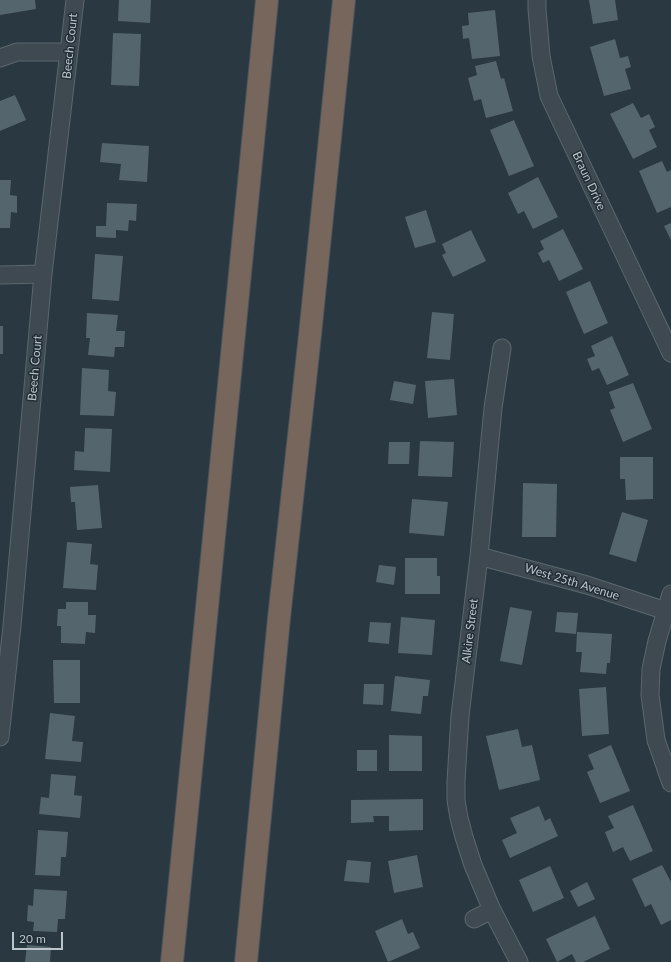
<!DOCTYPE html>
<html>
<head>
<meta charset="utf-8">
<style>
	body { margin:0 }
	#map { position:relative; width:671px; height:962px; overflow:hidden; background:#2a3841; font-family:Lato,sans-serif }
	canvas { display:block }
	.scale { position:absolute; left:12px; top:932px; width:51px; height:18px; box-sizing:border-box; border:2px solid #bbc4cb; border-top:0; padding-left:5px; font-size:12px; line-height:14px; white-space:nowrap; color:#bbc4cb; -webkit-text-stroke:3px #222e36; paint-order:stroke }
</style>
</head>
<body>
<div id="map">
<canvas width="671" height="962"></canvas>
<div class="scale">20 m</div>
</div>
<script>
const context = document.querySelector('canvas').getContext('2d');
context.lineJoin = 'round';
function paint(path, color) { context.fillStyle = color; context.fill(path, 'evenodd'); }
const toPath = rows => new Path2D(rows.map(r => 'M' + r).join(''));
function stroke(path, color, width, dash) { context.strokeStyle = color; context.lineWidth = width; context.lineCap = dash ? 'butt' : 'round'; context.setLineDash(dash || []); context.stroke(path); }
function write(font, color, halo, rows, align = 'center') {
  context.font = font + ' Lato,sans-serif'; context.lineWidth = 3; context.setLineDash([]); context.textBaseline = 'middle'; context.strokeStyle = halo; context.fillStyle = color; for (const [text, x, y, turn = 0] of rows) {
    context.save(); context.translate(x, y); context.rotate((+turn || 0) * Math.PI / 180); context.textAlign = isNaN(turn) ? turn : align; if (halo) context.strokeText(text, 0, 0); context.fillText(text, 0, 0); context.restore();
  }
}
paint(toPath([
	[0,0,35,0,36,9,0,15],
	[119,0,151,0,150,23,118,21],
	[589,0,615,0,618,20,593,24],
	[495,10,500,56,472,59,469,38,463,39,462,26,469,25,468,13],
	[113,33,141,34,139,86,111,85],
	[615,39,620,58,628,56,631,67,625,69,631,89,604,96,590,47],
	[496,61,501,79,504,78,513,111,486,118,481,99,474,101,468,78,477,75,475,66],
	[15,95,26,120,0,131,0,101],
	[633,103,641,118,649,114,655,127,649,130,657,147,633,159,610,114],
	[514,120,534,166,509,176,490,130],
	[102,143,149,146,147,182,119,180,121,164,100,162],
	[662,161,667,172,671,170,671,207,657,213,639,171],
	[538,177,558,217,533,229,524,211,518,214,508,193],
	[0,180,11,180,10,195,17,196,17,213,11,212,10,228,0,228],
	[107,203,137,204,136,221,129,220,128,231,116,230,116,238,96,237,96,226,106,226],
	[426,210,436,242,415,248,405,217],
	[671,223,671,240,664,226],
	[563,229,583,269,559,281,549,260,543,263,538,253,544,249,540,241],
	[471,230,486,261,453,277,442,255,446,253,442,244],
	[95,254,123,256,119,301,92,299],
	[590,281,608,323,584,334,566,292],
	[432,312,454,314,450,360,427,358],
	[87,313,118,315,116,331,125,331,124,347,115,347,114,357,88,355,90,338,86,338],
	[0,326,3,326,3,354,0,354],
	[612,336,629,375,607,385,599,368,592,371,587,359,595,356,591,346],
	[82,368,109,370,108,391,116,392,114,416,80,415],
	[454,379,457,415,428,418,425,381],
	[394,381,416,385,413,404,390,400],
	[633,383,652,429,623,442,610,410,615,408,609,392],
	[85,428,112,429,110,472,74,470,75,451,84,452],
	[420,441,454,442,452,477,418,476],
	[389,442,410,442,409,464,388,464],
	[620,457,653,457,653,499,626,500,625,479,620,479],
	[523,483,557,484,556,537,522,537],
	[98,485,102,528,77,530,75,502,71,502,70,487],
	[412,499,448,502,444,536,409,533],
	[622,512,648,520,636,562,609,554],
	[67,542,92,544,90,564,98,565,96,590,63,588],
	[405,558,437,558,437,576,440,576,440,594,405,594],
	[379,565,396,567,394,585,376,582],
	[66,602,88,602,88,615,96,615,95,633,86,632,85,644,61,643,61,626,57,626,58,609,66,609],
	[510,607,532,611,522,665,500,661],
	[557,612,578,613,576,634,555,632],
	[401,617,435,620,432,655,398,653],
	[370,622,391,623,389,644,368,642],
	[577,632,612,634,610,663,607,663,606,674,580,672,582,652,576,652],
	[53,660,80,660,80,703,54,703],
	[395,676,430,680,428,696,423,696,421,714,391,711],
	[364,684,384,684,383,705,363,704],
	[606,687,609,734,582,736,579,689],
	[50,713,75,716,72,741,83,742,81,762,45,759],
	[518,729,522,747,532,745,540,780,499,790,486,736],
	[389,735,422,736,422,771,389,771],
	[611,745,630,791,600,803,587,772,594,769,588,755],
	[357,750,377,750,377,771,357,771],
	[51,774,76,776,74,795,82,796,80,818,39,814,41,797,49,798],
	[423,799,423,830,389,831,389,816,373,816,374,822,351,823,351,800],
	[633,805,653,851,630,861,623,847,613,852,605,832,614,828,608,816],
	[539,806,545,821,550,818,558,836,510,858,502,840,517,833,510,818],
	[38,830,68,832,66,857,61,857,60,876,35,875],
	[417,855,423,887,394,893,388,861],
	[347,860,371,862,369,883,344,881],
	[662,865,671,882,671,920,661,925,651,904,645,907,632,879],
	[550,866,564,898,533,912,519,880],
	[587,882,595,899,578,907,570,891],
	[34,889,67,891,65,919,58,919,57,932,33,931,34,922,27,921,28,905,33,906],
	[595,916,610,949,583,962,576,962,572,954,557,962,546,939],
	[402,919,408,934,413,932,420,948,388,962,375,931],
	[27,945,51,947,50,962,25,962]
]), '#55656d');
const minor = toPath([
	[537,0,537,9,541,56,549,96,671,353],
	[0,58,17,52,69,52],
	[0,275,43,274],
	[502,348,493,408,479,556,460,716,456,781,456,800,459,818,464,837,473,865,492,910,519,962],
	[479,556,587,585,666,611],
	[671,594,657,641,651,669,650,695,656,740,671,783],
	[0,737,12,626,43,274,75,0],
	[474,919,492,910]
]);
const highway = toPath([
	[172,962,267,0],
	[246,962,279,618,310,335,344,0]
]);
stroke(minor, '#5c676e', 19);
stroke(highway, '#49545b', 24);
stroke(minor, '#3e4951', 17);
stroke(highway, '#76665c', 22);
write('12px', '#bbc4cb', '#222e36', [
	["Beech Court",70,46,-84],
	["Braun Drive",589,181,65],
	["Beech Court",35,368,-85],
	["West 25th Avenue",572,582,17],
	["Alkire Street",470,631,-83]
]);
</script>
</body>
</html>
